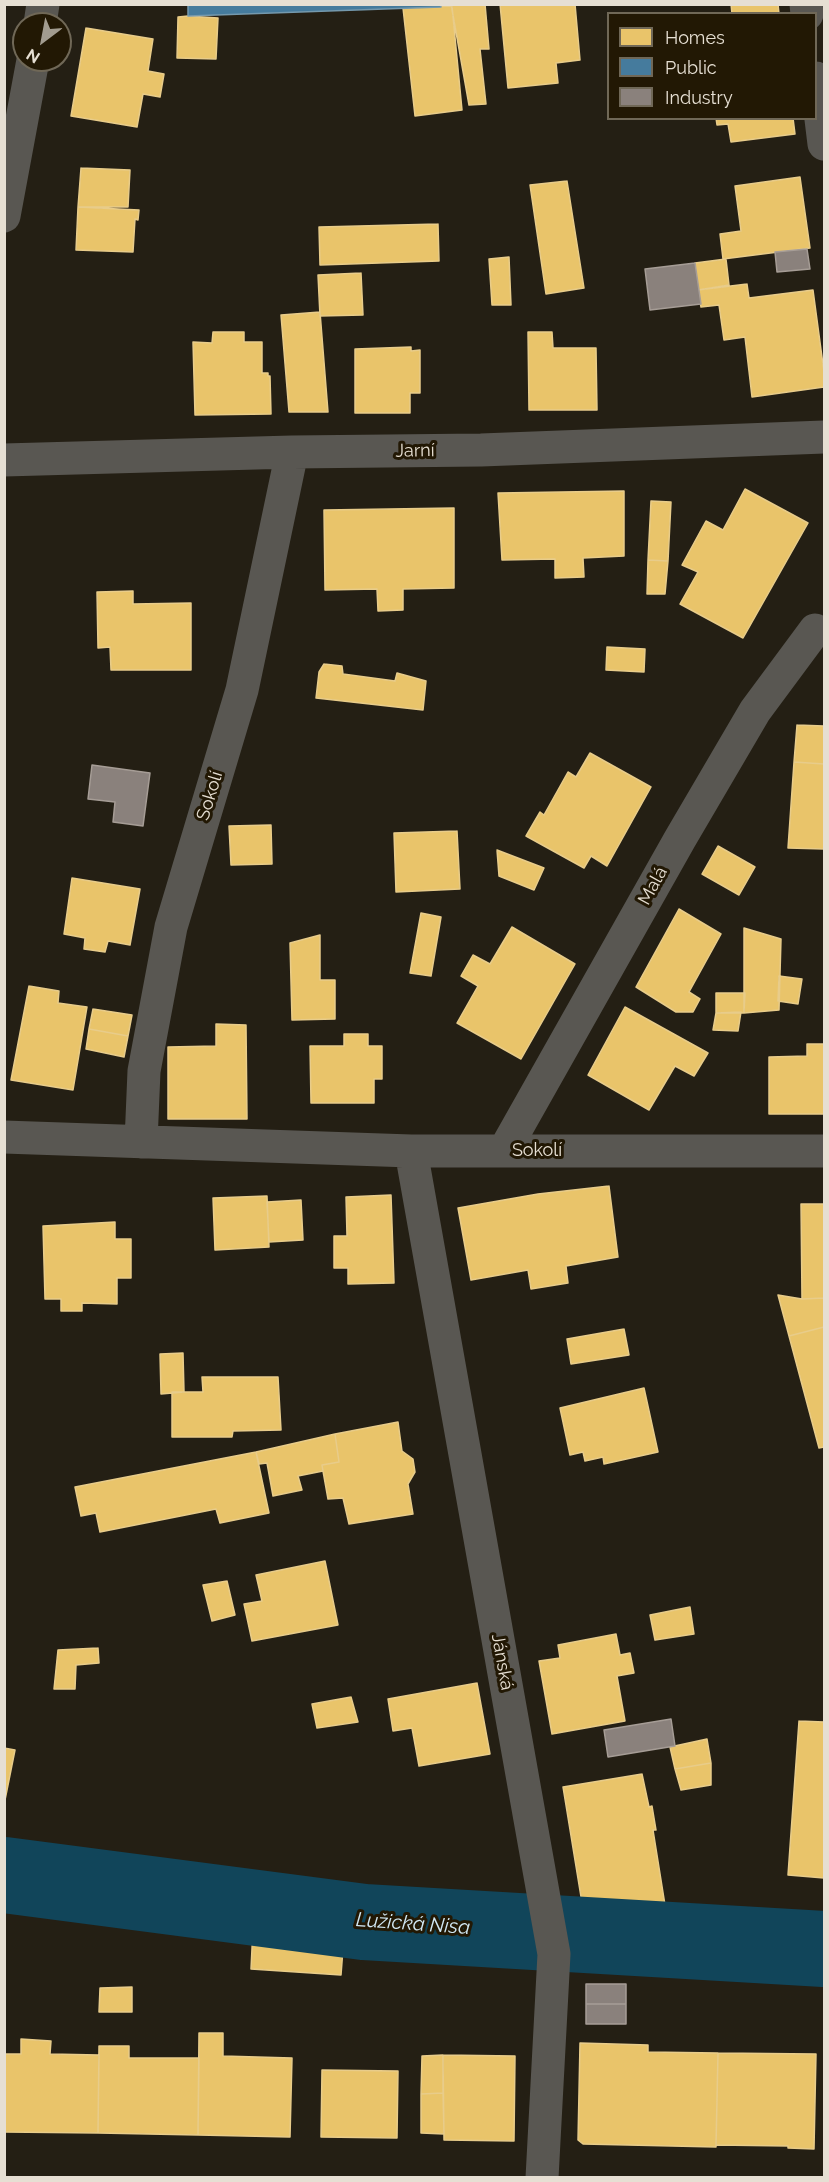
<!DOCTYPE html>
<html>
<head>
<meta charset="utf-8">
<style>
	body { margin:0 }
	#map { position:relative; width:829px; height:2182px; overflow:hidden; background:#241f14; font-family:Raleway,sans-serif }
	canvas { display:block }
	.frame { position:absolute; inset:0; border:6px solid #e6dfd3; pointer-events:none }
	.legend { position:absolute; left:607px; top:12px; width:210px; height:108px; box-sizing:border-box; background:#221804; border:2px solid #706857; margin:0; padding:8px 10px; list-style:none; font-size:18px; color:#e6dfd3 }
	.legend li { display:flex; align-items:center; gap:12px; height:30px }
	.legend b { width:30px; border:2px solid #706857 }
	.north { position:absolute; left:12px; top:12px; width:60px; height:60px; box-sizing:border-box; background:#221804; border:2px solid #706857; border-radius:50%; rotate:212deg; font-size:16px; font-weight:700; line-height:24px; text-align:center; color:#e6dfd3 }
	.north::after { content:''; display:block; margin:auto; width:21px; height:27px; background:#a29c90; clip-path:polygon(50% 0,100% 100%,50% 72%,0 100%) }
</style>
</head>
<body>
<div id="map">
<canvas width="829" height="2182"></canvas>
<div class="frame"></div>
<ul class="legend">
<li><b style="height:16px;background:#e9c46a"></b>Homes</li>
<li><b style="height:16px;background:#457b9d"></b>Public</li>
<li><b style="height:16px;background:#8a817c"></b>Industry</li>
</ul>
<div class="north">N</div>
</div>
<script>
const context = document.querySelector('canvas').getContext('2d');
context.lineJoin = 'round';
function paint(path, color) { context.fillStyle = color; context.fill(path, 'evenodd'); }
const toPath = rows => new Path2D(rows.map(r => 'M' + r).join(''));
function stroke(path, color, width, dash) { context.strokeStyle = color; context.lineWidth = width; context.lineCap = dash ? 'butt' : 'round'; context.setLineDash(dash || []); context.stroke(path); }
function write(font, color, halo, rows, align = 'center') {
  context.font = font + ' Raleway,sans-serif'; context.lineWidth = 6; context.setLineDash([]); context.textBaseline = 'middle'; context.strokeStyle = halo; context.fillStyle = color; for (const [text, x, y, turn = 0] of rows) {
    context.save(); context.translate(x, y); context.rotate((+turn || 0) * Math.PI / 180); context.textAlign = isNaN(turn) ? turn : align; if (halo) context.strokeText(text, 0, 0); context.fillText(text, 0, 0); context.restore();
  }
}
const homes = toPath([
	[451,4,485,4,489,49,480,49,486,104,469,105,451,4],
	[500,4,575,4,580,60,556,63,558,83,508,88,500,4],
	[731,4,778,4,779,14,732,14,731,4],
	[452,6,462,110,415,116,403,8,452,6],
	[188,16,218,18,216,59,177,58,178,17,188,16],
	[86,28,153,39,148,71,164,74,160,97,143,94,137,127,71,116,86,28],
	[716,118,793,118,795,134,731,142,728,124,717,125,716,118],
	[81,168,130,170,128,207,78,207,81,168],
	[800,177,810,248,723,259,720,234,741,231,735,186,800,177],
	[567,181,584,288,546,294,530,185,567,181],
	[78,207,139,210,138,220,135,219,133,252,76,250,78,207],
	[438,224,439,261,320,265,319,227,438,224],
	[509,257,511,305,492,305,489,259,509,257],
	[726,259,729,285,698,290,695,263,726,259],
	[361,273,363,315,320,316,318,275,361,273],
	[747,284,749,298,813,290,824,372,824,387,752,397,745,337,724,340,719,305,701,307,698,290,747,284],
	[320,312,328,412,289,412,281,315,320,312],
	[213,332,244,332,244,342,262,342,262,373,268,373,268,376,270,376,271,414,195,415,193,342,212,343,213,332],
	[528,332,552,332,553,348,596,348,597,410,529,410,528,332],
	[411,347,411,351,420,350,420,393,410,393,410,413,355,413,355,349,411,347],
	[745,489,808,523,743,638,680,604,698,572,682,565,706,521,723,530,745,489],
	[624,491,624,556,583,558,584,577,555,578,555,559,502,560,498,493,624,491],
	[651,501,671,502,668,561,648,560,651,501],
	[454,508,454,588,403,589,403,610,378,611,377,589,325,590,324,510,454,508],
	[648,560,668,561,665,594,647,594,648,560],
	[133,591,133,604,191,603,191,670,111,670,110,647,98,648,97,592,133,591],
	[607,647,645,649,644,672,606,670,607,647],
	[324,664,342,666,343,674,395,681,397,673,426,681,423,710,316,698,319,672,324,664],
	[797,725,824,726,824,764,794,762,797,725],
	[590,753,651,787,607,866,591,856,584,868,526,836,540,812,544,815,568,772,576,777,590,753],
	[794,762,824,764,824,849,788,848,794,762],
	[271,825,272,864,231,865,229,826,271,825],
	[457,831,460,889,396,892,394,833,457,831],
	[718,846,755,867,739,895,702,874,718,846],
	[497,850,544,868,534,890,499,876,497,850],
	[72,878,140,889,130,945,108,941,105,952,84,949,85,938,64,934,72,878],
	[679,909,721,934,689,992,700,999,693,1012,676,1012,636,987,679,909],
	[421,913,441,917,431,976,410,973,421,913],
	[512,927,575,964,521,1059,457,1023,478,986,461,976,473,955,490,964,512,927],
	[744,928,781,939,779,1010,744,1013,744,928],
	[320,935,320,980,335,980,335,1019,292,1020,290,943,320,935],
	[779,976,802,979,798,1004,778,1001,779,976],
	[29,986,59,991,58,1003,87,1007,73,1090,11,1080,29,986],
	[716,993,745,993,744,1013,716,1013,716,993],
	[625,1007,708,1053,694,1076,675,1066,649,1110,588,1075,625,1007],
	[93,1009,132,1015,128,1036,89,1029,93,1009],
	[741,1012,738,1031,713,1030,716,1013,741,1012],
	[216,1024,246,1025,247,1119,168,1119,168,1047,216,1046,216,1024],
	[89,1029,128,1036,124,1057,86,1049,89,1029],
	[344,1034,368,1034,368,1046,382,1046,382,1079,374,1079,374,1103,311,1103,310,1046,344,1046,344,1034],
	[807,1044,824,1044,824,1114,769,1114,769,1057,807,1056,807,1044],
	[609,1186,618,1257,566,1266,568,1283,531,1289,528,1270,471,1280,458,1208,538,1194,609,1186],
	[391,1195,394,1283,348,1284,348,1268,334,1268,334,1236,347,1236,346,1197,391,1195],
	[267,1196,269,1247,215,1250,213,1198,267,1196],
	[301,1200,303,1240,269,1242,267,1202,301,1200],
	[801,1204,824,1204,824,1298,802,1299,801,1204],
	[115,1222,115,1239,131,1239,131,1278,117,1278,117,1304,82,1303,82,1311,61,1311,61,1299,45,1299,43,1226,115,1222],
	[778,1295,802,1299,824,1298,824,1327,789,1336,778,1295],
	[824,1327,824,1447,819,1448,789,1336,824,1327],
	[624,1329,629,1355,571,1364,567,1339,624,1329],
	[183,1353,184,1392,161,1394,160,1354,183,1353],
	[202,1377,278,1377,281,1430,233,1431,232,1437,172,1437,172,1392,203,1392,202,1377],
	[644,1388,658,1452,604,1464,603,1457,585,1461,583,1452,570,1455,560,1408,644,1388],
	[398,1422,402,1451,413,1459,415,1472,408,1484,413,1514,349,1524,343,1498,328,1499,323,1471,322,1465,339,1462,335,1434,398,1422],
	[335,1434,339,1462,322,1465,323,1471,298,1476,302,1490,273,1496,267,1463,259,1464,256,1452,335,1434],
	[256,1452,269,1513,220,1523,216,1509,100,1532,96,1513,81,1516,75,1487,256,1452],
	[325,1561,338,1625,252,1641,244,1604,262,1601,256,1575,325,1561],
	[227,1581,235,1615,212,1621,203,1585,227,1581],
	[690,1607,694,1634,655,1640,650,1615,690,1607],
	[616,1634,620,1655,630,1653,634,1673,617,1676,625,1721,552,1734,539,1661,560,1658,558,1645,616,1634],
	[98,1648,99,1663,76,1665,75,1689,54,1689,58,1650,98,1648],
	[477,1683,490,1754,419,1766,412,1728,393,1731,388,1699,477,1683],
	[351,1697,358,1722,317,1728,312,1704,351,1697],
	[799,1721,824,1722,824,1878,788,1875,799,1721],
	[707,1739,711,1763,675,1769,670,1747,707,1739],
	[4,1748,15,1750,4,1805,4,1748],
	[711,1763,711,1785,681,1790,675,1769,711,1763],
	[642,1774,649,1807,652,1806,656,1830,653,1830,665,1905,582,1903,563,1787,642,1774],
	[253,1928,344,1936,341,1975,251,1969,253,1928],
	[132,1987,132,2012,99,2012,100,1988,132,1987],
	[199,2033,223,2033,223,2056,292,2058,290,2137,198,2135,199,2033],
	[21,2039,51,2041,50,2054,99,2055,98,2133,4,2132,4,2054,21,2054,21,2039],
	[580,2043,648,2045,648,2052,718,2053,716,2147,583,2144,578,2140,580,2043],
	[99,2046,129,2046,129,2058,199,2058,198,2135,98,2133,99,2046],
	[718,2053,816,2054,814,2149,788,2148,788,2146,716,2145,718,2053],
	[443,2055,515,2056,514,2141,444,2140,443,2055],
	[443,2055,443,2093,421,2094,422,2056,443,2055],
	[322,2070,398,2071,397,2138,321,2137,322,2070],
	[443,2093,444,2134,421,2133,421,2094,443,2093]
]);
paint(homes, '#e9c46a');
stroke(homes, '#e8cc8a', 1.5);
const public = toPath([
	[188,4,440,4,441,7,188,16,188,4]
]);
paint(public, '#457b9d');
stroke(public, '#7599ad', 1.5);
const industry = toPath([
	[807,249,810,269,777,272,775,252,807,249],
	[695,263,701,304,650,310,645,269,695,263],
	[92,765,150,773,143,826,113,822,115,802,88,799,92,765],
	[671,1719,675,1746,608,1757,604,1730,671,1719],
	[586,1984,626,1984,626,2004,586,2004,586,1984],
	[586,2004,626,2004,626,2024,586,2024,586,2004]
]);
paint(industry, '#8a817c');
stroke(industry, '#a69d96', 1.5);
stroke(toPath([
	[4,1875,364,1922,824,1949]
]), '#11455a', 76);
stroke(toPath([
	[806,4,807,14],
	[816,78,824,144],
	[4,460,292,452,481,450,824,437],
	[4,1137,411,1151,824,1151],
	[141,1142,144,1071,171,927,242,690,292,452],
	[411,1151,554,1954,542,2178],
	[504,1151,680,839,755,711,815,630]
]), '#595752', 33);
stroke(toPath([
	[40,24,43,4],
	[4,216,33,60]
]), '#595752', 33);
write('18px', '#e6dfd3', '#221804', [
	["Jarní",415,451,-1],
	["Sokolí",210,796,-73],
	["Malá",653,886,-61],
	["Sokolí",537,1151],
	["Jánská",502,1662,80]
]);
write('italic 20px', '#d1e8f4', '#221804', [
	["Lužická Nisa",413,1924,4]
]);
</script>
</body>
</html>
